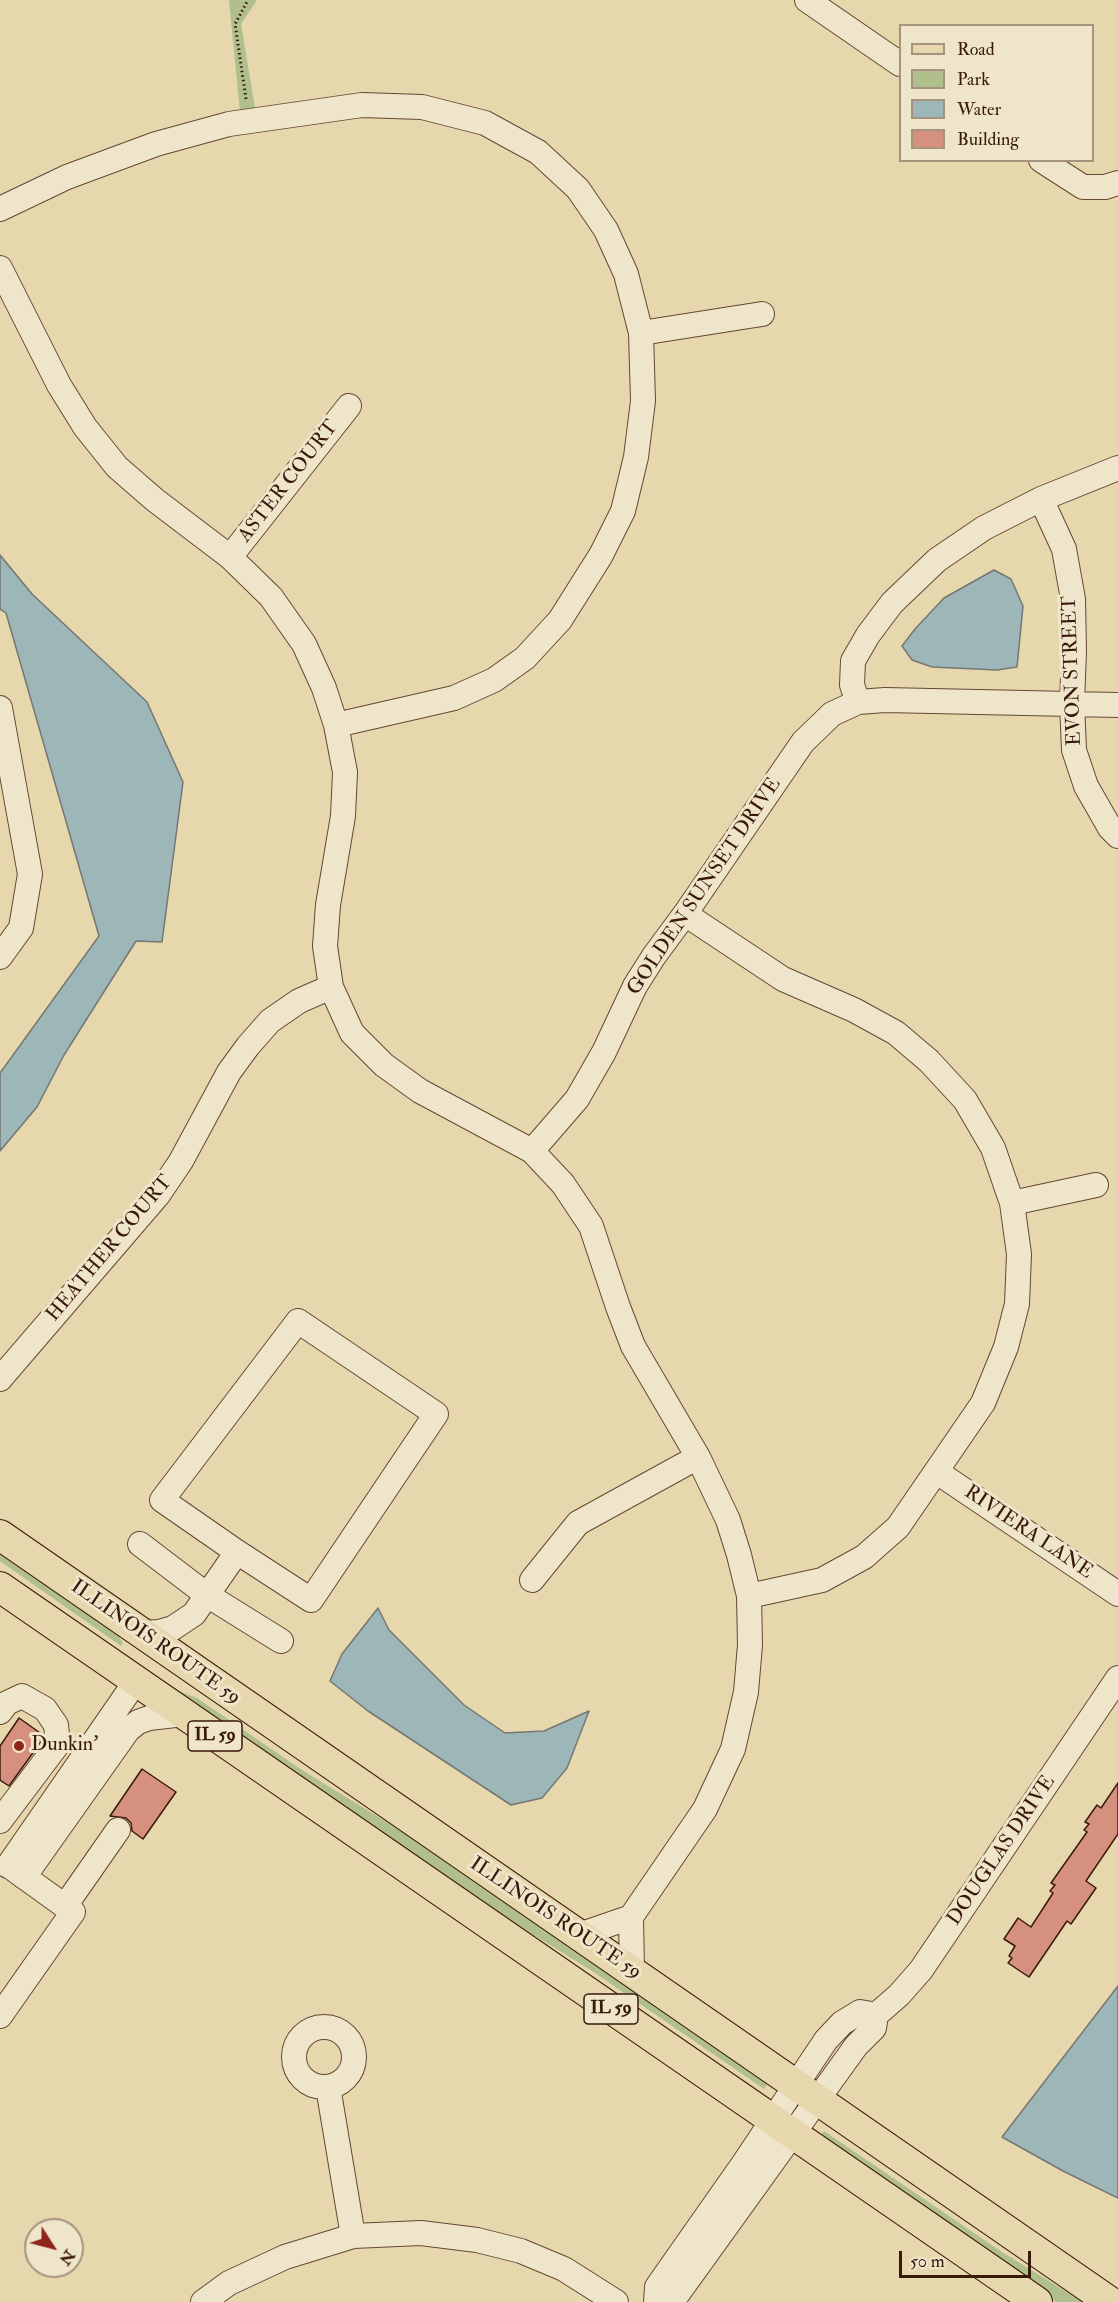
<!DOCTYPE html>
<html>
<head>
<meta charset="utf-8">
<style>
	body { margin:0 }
	#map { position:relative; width:1118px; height:2302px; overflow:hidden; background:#e7d7ad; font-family:"IM FELL Double Pica",serif }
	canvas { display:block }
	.legend { position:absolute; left:899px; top:24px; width:195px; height:138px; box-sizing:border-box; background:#efe5ca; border:2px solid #a6937e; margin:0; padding:8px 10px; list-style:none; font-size:18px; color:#39190c }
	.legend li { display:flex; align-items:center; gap:12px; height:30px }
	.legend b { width:30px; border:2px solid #a6937e }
	.north { position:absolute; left:24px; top:2218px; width:60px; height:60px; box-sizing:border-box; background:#efe5ca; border:2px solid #a6937e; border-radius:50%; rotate:126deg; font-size:16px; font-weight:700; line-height:24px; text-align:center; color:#39190c }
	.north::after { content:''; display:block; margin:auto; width:21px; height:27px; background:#8f2418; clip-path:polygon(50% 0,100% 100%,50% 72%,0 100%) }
	.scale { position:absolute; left:899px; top:2251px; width:132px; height:27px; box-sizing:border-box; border:3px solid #39190c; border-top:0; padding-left:8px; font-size:18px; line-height:21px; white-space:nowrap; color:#39190c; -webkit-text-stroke:4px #efe5ca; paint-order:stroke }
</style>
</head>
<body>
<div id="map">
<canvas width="1118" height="2302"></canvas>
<ul class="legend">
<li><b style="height:8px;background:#e7d7ad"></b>Road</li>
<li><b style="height:16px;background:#b1bf8d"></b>Park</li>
<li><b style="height:16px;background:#9db6b7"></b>Water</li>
<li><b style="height:16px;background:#d6917e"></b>Building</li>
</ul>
<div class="north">N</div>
<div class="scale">50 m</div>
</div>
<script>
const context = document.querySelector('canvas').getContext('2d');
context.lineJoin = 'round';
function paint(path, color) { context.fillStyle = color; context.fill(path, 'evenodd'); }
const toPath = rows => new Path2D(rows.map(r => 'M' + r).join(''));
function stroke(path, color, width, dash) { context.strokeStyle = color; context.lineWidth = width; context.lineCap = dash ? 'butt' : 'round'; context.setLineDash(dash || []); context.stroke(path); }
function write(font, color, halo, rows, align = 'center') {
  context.font = font + ' "IM FELL Double Pica",serif'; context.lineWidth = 6; context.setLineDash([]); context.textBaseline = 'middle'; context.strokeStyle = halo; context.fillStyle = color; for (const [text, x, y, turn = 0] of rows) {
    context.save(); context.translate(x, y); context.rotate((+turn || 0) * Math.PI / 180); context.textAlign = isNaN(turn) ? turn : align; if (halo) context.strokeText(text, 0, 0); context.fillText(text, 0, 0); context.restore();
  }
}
paint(toPath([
	[229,0,257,0,241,24,255,108,240,112],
	[0,1551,117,1634,123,1643,121,1646,0,1561],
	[174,1689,197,1698,302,1770,468,1872,759,2074,767,2085,764,2089,592,1971,473,1897],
	[824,2131,1002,2252,1083,2302,1056,2302,839,2153,821,2135]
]), '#b1bf8d');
const water = toPath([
	[0,555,32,594,147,702,183,782,162,942,136,941,64,1055,37,1107,0,1151,0,1073,99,936,6,613,0,609,0,555],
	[994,570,1011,579,1023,606,1017,667,997,670,932,667,912,660,902,646,915,629,944,598,994,570],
	[378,1608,389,1630,464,1705,505,1733,544,1731,589,1711,567,1768,542,1798,511,1805,368,1711,330,1681,342,1654,378,1608],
	[1118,1986,1118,2198,1063,2171,1002,2137,1118,1986]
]);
paint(water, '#9db6b7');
stroke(water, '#757773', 1.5);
const building = toPath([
	[19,1718,43,1735,43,1739,9,1786,0,1780,0,1746,19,1718],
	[142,1769,176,1792,143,1839,132,1831,131,1823,126,1818,110,1816,142,1769],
	[1118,1783,1118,1834,1086,1881,1096,1888,1071,1924,1067,1921,1029,1977,1008,1963,1012,1958,1009,1956,1015,1946,1004,1939,1018,1918,1031,1927,1053,1893,1050,1891,1055,1885,1051,1883,1087,1832,1084,1830,1089,1824,1085,1822,1097,1805,1101,1808,1118,1783]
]);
paint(building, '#d6917e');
stroke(building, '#39190c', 1.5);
const minor = toPath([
	[807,0,900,64],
	[1041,160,1083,187,1105,187,1118,183],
	[0,209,67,177,156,144,229,124,362,105,422,107,485,123,538,152,578,189,606,230,626,274,641,333,643,401,636,457,623,511,601,555,560,620,525,658,494,680,454,698,336,725],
	[0,268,59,385,85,427,117,467,155,500,230,557,271,597,304,644,324,688,336,725,345,772,343,816,328,905,325,946,331,987,352,1033,384,1065,420,1091,532,1151,563,1184,591,1226,618,1307,633,1346,698,1457,728,1520,739,1555,749,1596,750,1645,746,1692,733,1749,705,1809,631,1917,579,1935],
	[641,333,762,314],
	[1041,499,1064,549,1073,599,1074,651,1072,703,1074,750,1086,786,1110,828,1118,836],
	[230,557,349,406],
	[858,702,852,685,853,661,868,635,892,603,937,560,984,528,1041,499,1118,468],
	[0,708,30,874,21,928,0,957],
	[685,914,783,979,854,1010,896,1033,929,1061,965,1100,993,1148,1012,1203,1019,1254,1017,1304,1006,1347,983,1403,898,1527,864,1557,822,1580,749,1596],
	[532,1151,577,1099,604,1052,635,986,654,956,685,914,803,742,832,714,858,702,885,700,1118,705],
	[1012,1203,1096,1185],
	[0,1379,158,1195,181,1161,229,1072,248,1046,270,1021,299,1001,331,987],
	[937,1472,1118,1594],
	[140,1544,207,1595,281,1641],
	[532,1580,578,1523,698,1457],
	[141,1633,159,1632,173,1628,194,1614,237,1552,311,1600,436,1414,298,1321,162,1500,237,1552],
	[0,1712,7,1703,22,1696,45,1709,56,1725,58,1744,0,1821],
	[8,1866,136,1681],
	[24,1877,128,1730,138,1722,149,1718,184,1714],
	[65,1906,118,1830],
	[631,1917,632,1971],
	[0,2016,73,1912,12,1868],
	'294 2057a30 30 0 1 1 60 0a30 30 0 1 1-60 0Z',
	[328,2087,353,2236],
	[203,2302,229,2283,285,2257,353,2236,421,2233,477,2240,521,2251,564,2269,616,2302],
	[656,2302,657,2287,744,2163,826,2040,842,2023,860,2012,876,2015],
	[668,2302,674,2299,856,2046,874,2028,876,2015,899,1995,921,1970,1118,1678]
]);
const major = toPath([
	[0,1535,1110,2302],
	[0,1587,1037,2302]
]);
stroke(minor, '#644834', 26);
stroke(major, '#39190c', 32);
stroke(toPath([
	[246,99,235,24,248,0]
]), '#39190c', 3, [1.5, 3]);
stroke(minor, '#efe5ca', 24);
stroke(major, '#e7d7ad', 30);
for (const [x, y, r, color] of [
	[19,1746,6,"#8f2418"]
]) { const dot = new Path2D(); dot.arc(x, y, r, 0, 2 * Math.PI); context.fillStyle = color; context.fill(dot); stroke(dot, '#efe5ca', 2); }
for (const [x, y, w] of [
	[215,1736,54],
	[611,2009,54]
]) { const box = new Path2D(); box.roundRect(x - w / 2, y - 15, w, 30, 4.5); context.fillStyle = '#efe5ca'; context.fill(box); stroke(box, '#39190c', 1.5); }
write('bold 18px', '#39190c', null, [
	["IL 59",215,1736],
	["IL 59",611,2009]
]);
write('20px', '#39190c', '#efe5ca', [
	["ASTER COURT",289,482,-52],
	["EVON STREET",1073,671,-92],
	["GOLDEN SUNSET DRIVE",705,887,-56],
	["HEATHER COURT",110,1249,-50],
	["RIVIERA LANE",1028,1533,34],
	["ILLINOIS ROUTE 59",155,1643,35],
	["DOUGLAS DRIVE",1002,1851,-56],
	["ILLINOIS ROUTE 59",555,1919,34]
]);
write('20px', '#39190c', '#efe5ca', [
	["Dunkin'",31,1746]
], 'left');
</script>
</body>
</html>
